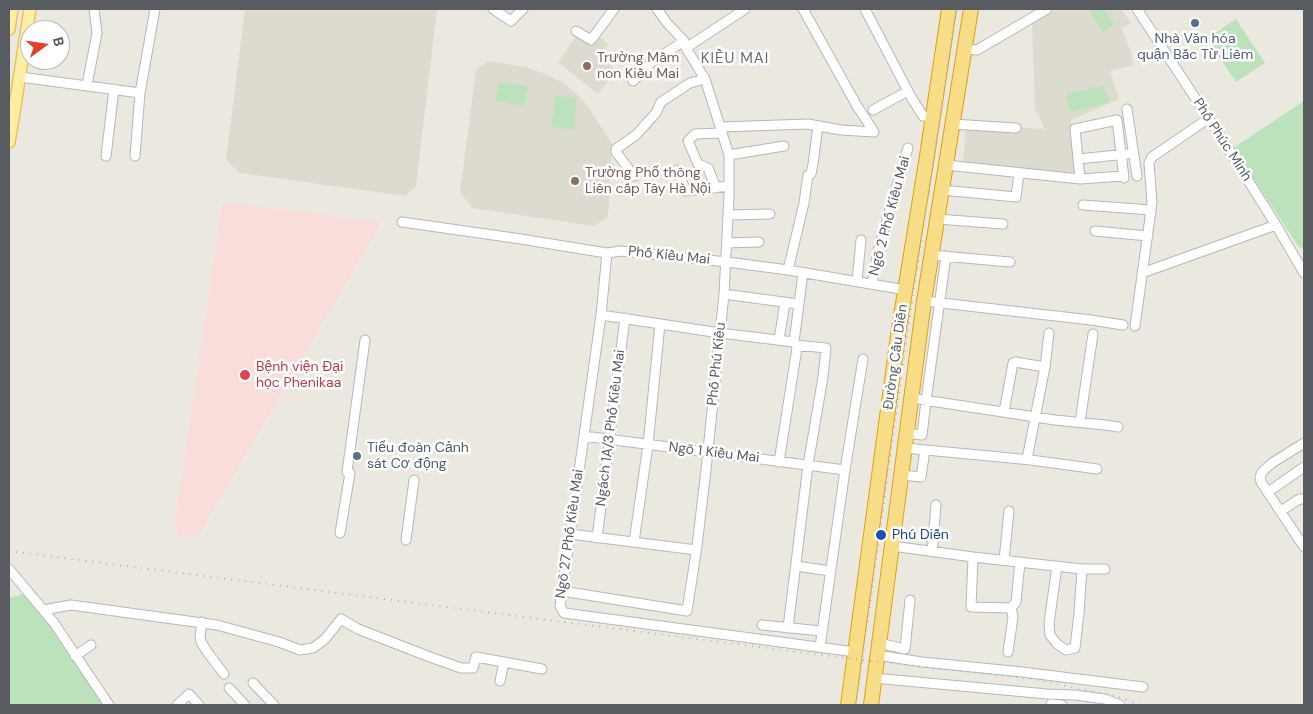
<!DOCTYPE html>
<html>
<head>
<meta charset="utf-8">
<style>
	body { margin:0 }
	#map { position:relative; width:1313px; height:714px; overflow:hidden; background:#ebe9df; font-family:"DM Sans",sans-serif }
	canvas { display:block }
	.frame { position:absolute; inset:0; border:10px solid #585c60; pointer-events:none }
	.north { position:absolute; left:20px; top:20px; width:50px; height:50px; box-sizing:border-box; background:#fff; border:1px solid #bcbebf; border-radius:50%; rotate:76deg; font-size:14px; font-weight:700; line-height:20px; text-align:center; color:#585c60 }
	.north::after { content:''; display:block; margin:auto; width:18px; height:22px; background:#e23f2f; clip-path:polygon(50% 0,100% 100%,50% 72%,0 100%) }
</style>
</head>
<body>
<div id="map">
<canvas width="1313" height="714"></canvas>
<div class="frame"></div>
<div class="north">B</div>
</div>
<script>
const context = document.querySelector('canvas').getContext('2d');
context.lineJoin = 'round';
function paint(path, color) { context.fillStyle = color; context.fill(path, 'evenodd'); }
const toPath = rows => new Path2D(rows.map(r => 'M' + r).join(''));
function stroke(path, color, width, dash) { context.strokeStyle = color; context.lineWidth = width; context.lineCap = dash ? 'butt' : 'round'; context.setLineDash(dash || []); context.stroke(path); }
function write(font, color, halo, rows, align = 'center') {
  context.font = font + ' "DM Sans",sans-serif'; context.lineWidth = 5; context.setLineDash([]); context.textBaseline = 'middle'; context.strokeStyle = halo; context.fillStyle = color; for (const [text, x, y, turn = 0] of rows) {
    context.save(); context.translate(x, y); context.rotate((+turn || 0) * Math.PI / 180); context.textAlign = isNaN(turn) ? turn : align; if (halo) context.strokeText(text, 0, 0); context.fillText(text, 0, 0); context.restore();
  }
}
paint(toPath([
	[245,9,437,9,416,186,405,196,240,173,226,160],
	[1057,9,1121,9,1131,23,1122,28,1131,53,1133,65,1110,71,1119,99,1071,120,1078,174,1066,175,963,165,966,125,1045,129,1035,109,1032,23],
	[577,35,597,35,608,44,599,56,616,70,598,94,558,62],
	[488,61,526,67,545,74,562,82,578,95,591,111,612,144,608,217,594,226,472,208,460,192,476,70]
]), '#dddad0');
paint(toPath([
	[222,202,382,222,198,536,179,536,174,527]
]), '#f9ddda');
paint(toPath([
	[1090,9,1104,9,1114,24,1103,32,1089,10],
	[1236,19,1265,63,1236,82,1207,39],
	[499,82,528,86,525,106,496,101],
	[1104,85,1109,103,1070,112,1066,94],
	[555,96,577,98,574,130,552,127],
	[1304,101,1304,249,1299,247,1233,148],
	[28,593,109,705,9,705,9,598]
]), '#bce2bc');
const minor = toPath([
	[493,9,511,21,523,9],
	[803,9,857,106,874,132],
	[865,9,911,97,923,116,933,117],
	[1137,9,1224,142,1276,225,1304,273],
	[576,31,591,40,614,9],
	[686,48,745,9],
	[965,49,977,50,1047,9],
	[20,77,140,93],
	[633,81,652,62,684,41],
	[87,85,97,33,94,9],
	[1127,109,1137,176],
	[873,110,908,91],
	[952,124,1016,128],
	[721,127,808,124,841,130,874,132],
	[729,155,784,146],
	[106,156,114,89],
	[135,156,140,93,155,9],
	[1078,159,1127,154],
	[946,165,1080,179,1124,176],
	[677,170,686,191,729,186],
	[634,176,616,152,616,149,636,135,656,113,661,102,690,83,705,79],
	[1080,179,1075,129,1117,120,1124,178],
	[716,188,708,168,698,164,688,141,695,134,721,133],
	[942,190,1016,197,1019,173],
	[1083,205,1151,210],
	[728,215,770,214],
	[937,219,1003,224],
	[402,222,521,239,600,252,607,253,621,251,727,262,788,270,906,290],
	[1095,231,1148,236],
	[727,243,759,242],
	[607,253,601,315,560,606,564,613,855,652],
	[931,255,1010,262],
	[788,270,804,203,808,175,811,174,813,164,818,126],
	[1142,273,1276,225],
	[857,281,861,240],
	[872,284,879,247,908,148],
	[724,294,798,304],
	[924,301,1091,320,1123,325],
	[601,315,720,333,794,342,796,345,826,348,823,377,808,465,788,628],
	[1135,326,1152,203,1149,163,1152,157,1209,118],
	[779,340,785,302],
	[794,342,803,273],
	[911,398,1055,420,1105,425,1118,427],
	[1004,412,1013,363,1015,362,1045,367],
	[1080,422,1093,334],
	[907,433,922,435,926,401,946,256],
	[584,436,845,470],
	[1304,443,1272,463,1262,472,1260,477,1261,482,1304,547],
	[905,448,1031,460,1097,469],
	[1027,459,1045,367,1049,333],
	[779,462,797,348,796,345],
	[347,472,365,340],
	[901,475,921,477,925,450],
	[1268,492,1304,467],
	[1281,511,1296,501,1300,499,1304,499],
	[340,533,350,473],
	[570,534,696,550],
	[597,538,625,318],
	[406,540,414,480],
	[634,542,648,445,660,324],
	[892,546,973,557,1082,569,1105,569],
	[932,552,936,505],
	[973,557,971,607,1011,608],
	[1004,560,1009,511],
	[796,566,830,571],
	[1057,566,1049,623,1050,635,1057,644,1066,650,1075,648,1079,613,1082,569],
	[9,569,54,623,109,705],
	[562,591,687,611,697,546,706,470,724,294,729,196,729,155,705,79,686,48,684,41,667,23,657,9],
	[1011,608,1016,602,1020,562],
	[43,610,71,605,217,625,279,642,300,650,313,648,325,639,341,619,358,629,430,657,461,668,473,668,476,657,542,669],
	[202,622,200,637,201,642,208,653,224,674],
	[762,625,821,631],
	[879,643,905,649,910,600],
	[820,647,845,470,863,359],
	[1008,652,1013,617,1011,608],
	[877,655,922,662,1022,672,1143,687],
	[75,656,91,645],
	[874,678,1047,694,1075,695,1105,699,1120,705],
	[500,681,504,662],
	[253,683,274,705],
	[229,688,245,705],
	[177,705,189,694,199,705],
	[1051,705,1051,704,1062,705]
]);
const major = toPath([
	[9,29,12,9],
	[9,142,15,106,30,9]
]);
const highway = toPath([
	[848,705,899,328,927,156,949,9],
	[871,705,924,301,971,9]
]);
stroke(minor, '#b5b7bc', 11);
stroke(major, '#ebc458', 14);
stroke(highway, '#e2a008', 16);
stroke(minor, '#fff', 9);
stroke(major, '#fceea4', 11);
stroke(highway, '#f8dd89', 14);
stroke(toPath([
	[9,551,845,658,1033,679,1119,697,1140,705],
	[856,705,908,330,956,9]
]), '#b1b2b2', 2, [1, 6]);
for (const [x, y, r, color] of [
	[1195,23,5,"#5c6f8a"],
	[587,66,5,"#8d6e63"],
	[575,181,5,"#8d6e63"],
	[245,375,6,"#e0444e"],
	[357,456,5,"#5c6f8a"],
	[881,535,6,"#1a4fb4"]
]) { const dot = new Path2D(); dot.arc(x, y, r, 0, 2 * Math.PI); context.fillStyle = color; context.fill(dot); stroke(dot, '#fff', 2); }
write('14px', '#4e5e75', '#fff', [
	["Nhà Văn hóa",1195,39],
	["quận Bắc Từ Liêm",1195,55],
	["Tiểu đoàn Cảnh",367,448,"left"],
	["sát Cơ động",367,464,"left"]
]);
write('14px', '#785e54', '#fff', [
	["Trường Mầm",597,58],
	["non Kiều Mai",597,74],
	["Trường Phổ thông",585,173],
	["Liên cấp Tây Hà Nội",585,189]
], 'left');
write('14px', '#585c60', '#fff', [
	["Phố Phúc Minh",1222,140,57],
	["Ngõ 2 Phố Kiều Mai",890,216,-75],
	["Phố Kiều Mai",669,256,6],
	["Đường Cầu Diễn",896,357,-82],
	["Phố Phú Kiều",717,364,-84],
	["Ngách 1A/3 Phố Kiều Mai",611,428,-83],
	["Ngõ 1 Kiều Mai",714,453,7],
	["Ngõ 27 Phố Kiều Mai",570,534,-82]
]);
write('14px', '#be3a42', '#fff', [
	["Bệnh viện Đại",256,367],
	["học Phenikaa",256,383]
], 'left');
write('14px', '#164399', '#fff', [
	["Phú Diễn",892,535]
], 'left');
context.letterSpacing = '1px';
write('15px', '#696e72', '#fff', [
	["KIỀU MAI",735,59]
]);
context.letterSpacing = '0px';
</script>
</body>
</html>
